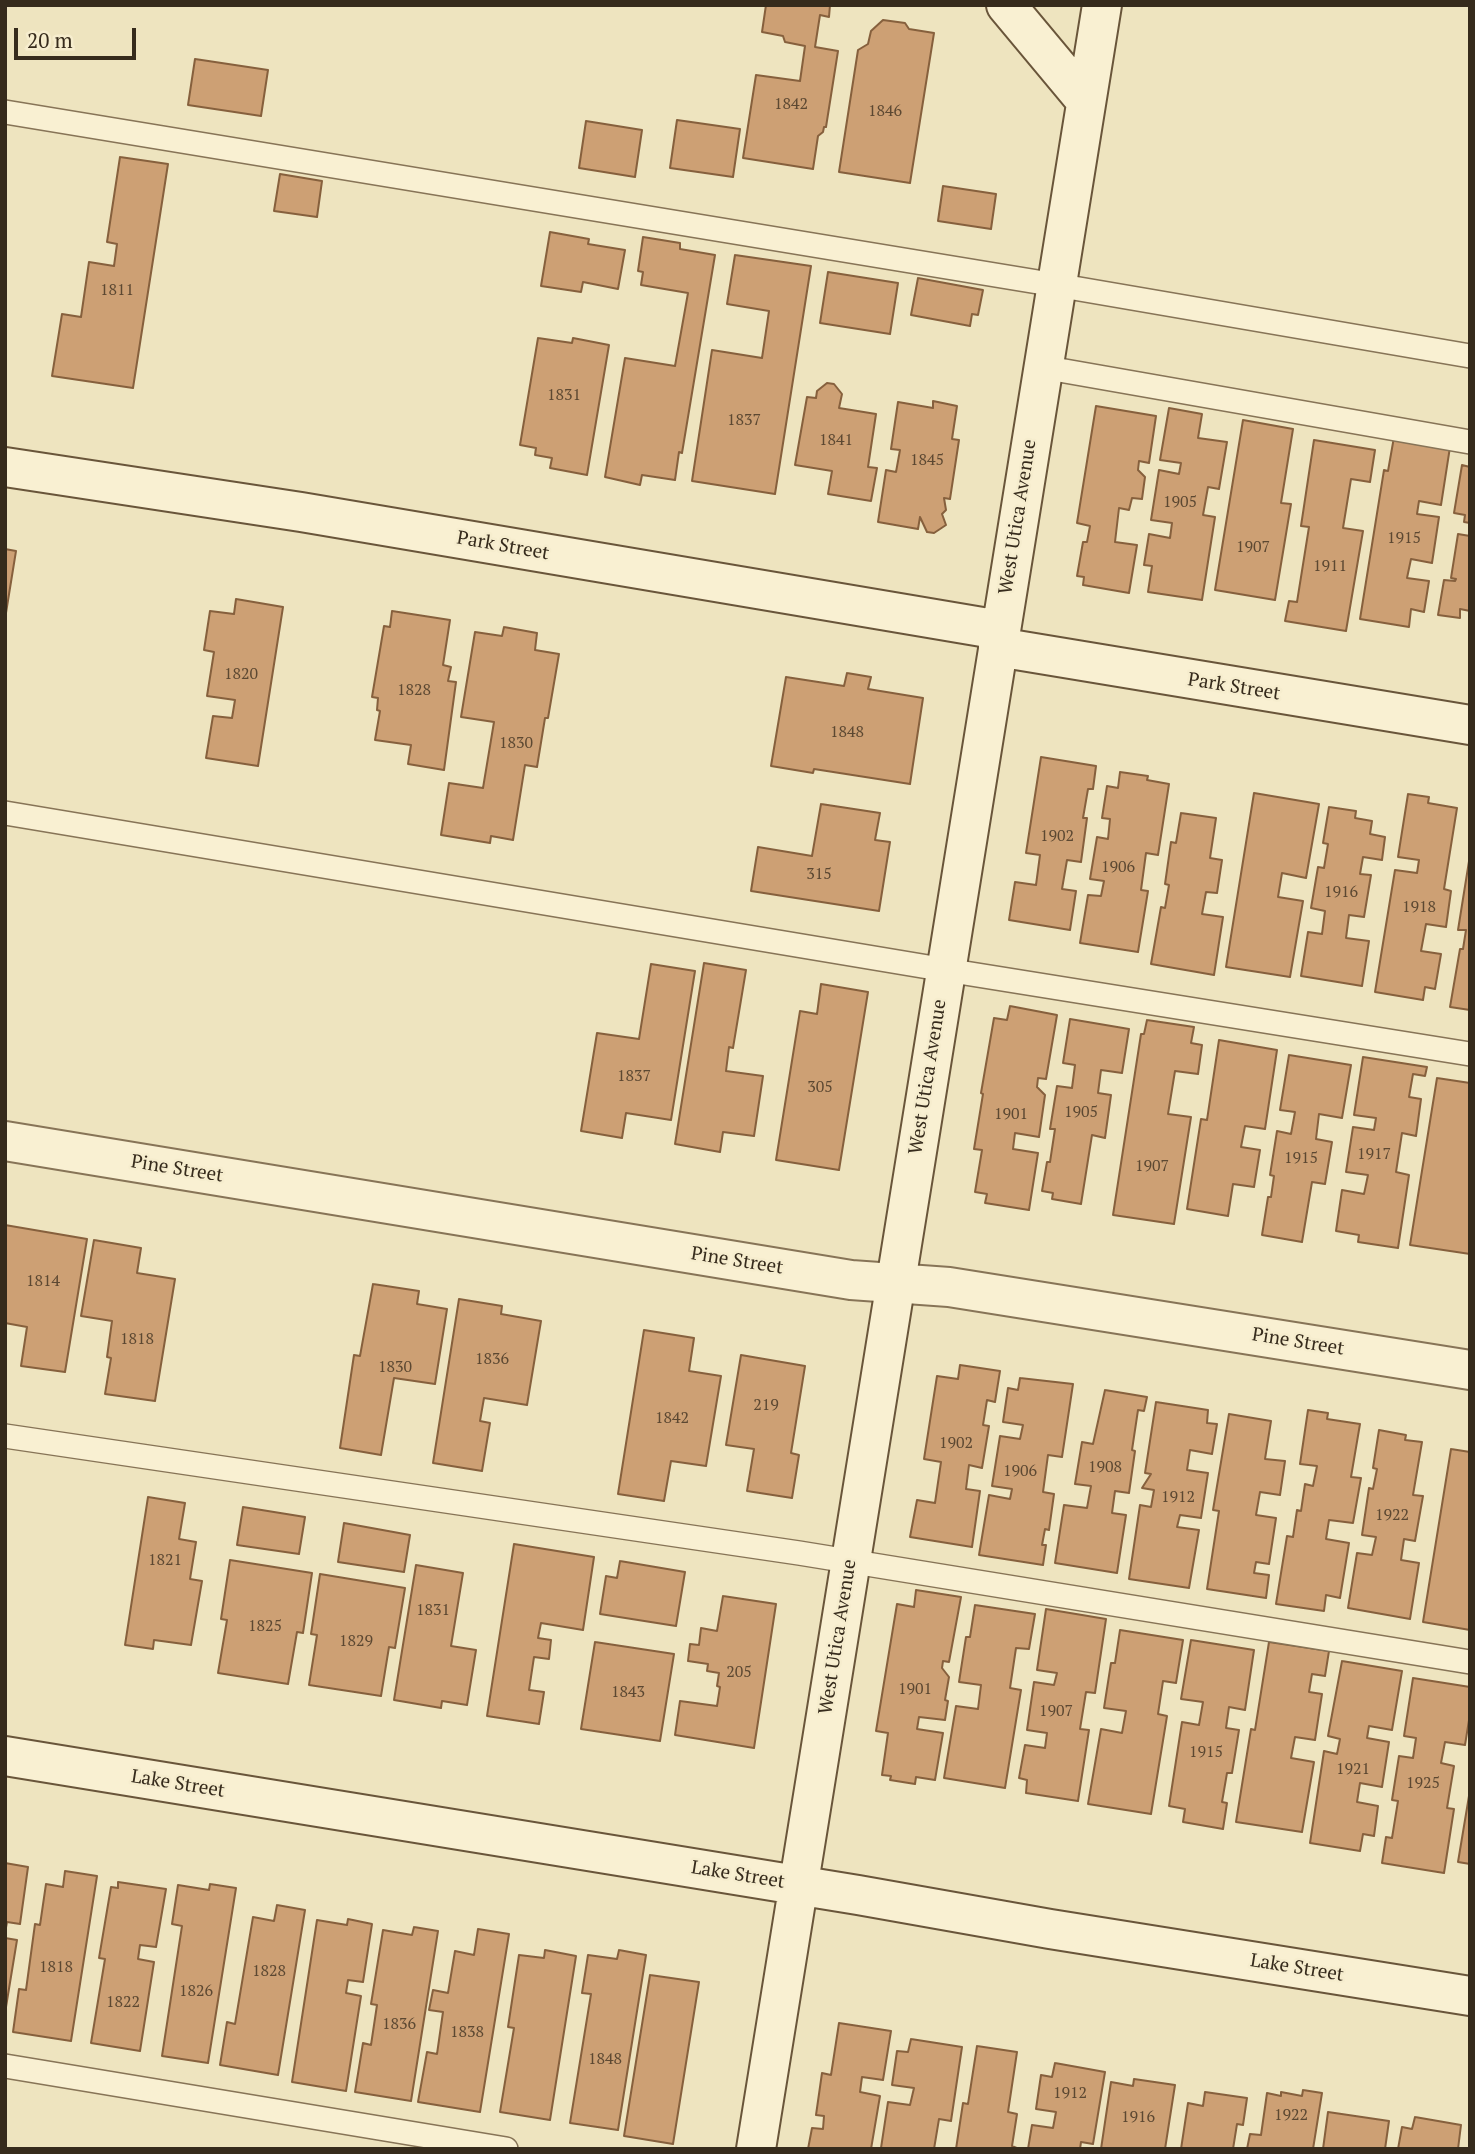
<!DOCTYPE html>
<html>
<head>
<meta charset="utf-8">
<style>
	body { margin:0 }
	#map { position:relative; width:1475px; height:2154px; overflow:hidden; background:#eee4bf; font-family:"PT Serif",serif }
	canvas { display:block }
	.frame { position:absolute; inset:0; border:7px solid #362b1c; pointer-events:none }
	.scale { position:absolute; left:14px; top:28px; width:122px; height:32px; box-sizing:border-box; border:4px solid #362b1c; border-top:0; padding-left:9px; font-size:21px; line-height:24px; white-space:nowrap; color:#362b1c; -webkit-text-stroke:5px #f6edce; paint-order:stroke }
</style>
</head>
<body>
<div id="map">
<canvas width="1475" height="2154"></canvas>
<div class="frame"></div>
<div class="scale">20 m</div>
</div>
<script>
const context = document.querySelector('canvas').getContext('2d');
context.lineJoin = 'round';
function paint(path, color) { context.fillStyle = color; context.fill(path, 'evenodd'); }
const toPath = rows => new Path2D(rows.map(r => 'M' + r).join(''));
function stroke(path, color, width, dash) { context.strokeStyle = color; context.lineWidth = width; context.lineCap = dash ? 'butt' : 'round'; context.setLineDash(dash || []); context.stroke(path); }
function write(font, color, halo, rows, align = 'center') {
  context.font = font + ' "PT Serif",serif'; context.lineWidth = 5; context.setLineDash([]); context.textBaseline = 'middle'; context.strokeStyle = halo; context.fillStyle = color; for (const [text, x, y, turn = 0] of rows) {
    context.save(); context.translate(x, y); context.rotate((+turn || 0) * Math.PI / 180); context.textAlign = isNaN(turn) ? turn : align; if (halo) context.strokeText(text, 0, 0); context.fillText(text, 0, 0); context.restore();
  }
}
const building = toPath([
	[766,5,830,5,829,17,820,15,815,47,838,51,826,127,824,127,823,132,818,136,813,169,743,158,756,75,800,81,805,46,785,42,783,36,762,32,766,5],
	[883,20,905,23,909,29,934,33,910,183,839,172,858,50,868,44,871,31,883,20],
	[195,59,268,70,261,116,188,105,195,59],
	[677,120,740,129,733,177,670,168,677,120],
	[586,121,642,130,635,177,579,168,586,121],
	[120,157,168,164,133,388,52,376,62,314,81,317,89,262,114,266,117,244,107,242,120,157],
	[280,174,322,181,317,217,274,211,280,174],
	[943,186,996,194,991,229,938,221,943,186],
	[550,232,589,239,588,244,625,250,618,289,583,282,581,292,541,286,550,232],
	[643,237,680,243,680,249,715,255,682,453,679,452,675,480,642,475,640,485,605,477,625,358,675,366,688,293,641,285,643,272,638,271,643,237],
	[735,255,811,266,775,494,692,481,712,350,762,358,769,311,727,304,735,255],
	[828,272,898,283,890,334,820,323,828,272],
	[918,278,983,290,978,315,972,314,970,326,911,315,918,278],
	[538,338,572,343,573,338,609,345,587,475,550,468,552,458,535,455,536,448,520,445,538,338],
	[827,383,834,384,842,394,839,408,876,414,868,467,877,468,871,501,828,494,832,471,795,465,807,397,816,398,817,391,827,383],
	[933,401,957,406,952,439,959,440,950,499,944,498,946,510,942,514,946,525,934,533,927,532,920,517,918,529,878,522,886,470,896,472,900,450,891,449,898,402,933,408,933,401],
	[1096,406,1156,416,1149,463,1139,461,1138,470,1145,477,1142,499,1132,498,1129,510,1119,508,1115,542,1137,545,1129,593,1083,585,1084,577,1077,576,1083,542,1087,542,1090,526,1077,523,1096,406],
	[1169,408,1202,414,1198,438,1227,442,1219,489,1208,487,1203,515,1215,517,1202,600,1148,592,1152,566,1144,565,1149,534,1170,538,1172,523,1151,520,1159,470,1179,474,1181,463,1160,460,1169,408],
	[1243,420,1293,429,1281,503,1291,504,1275,600,1215,590,1243,420],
	[1394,437,1450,447,1441,505,1419,501,1417,514,1439,517,1432,563,1411,559,1407,578,1429,581,1424,612,1411,609,1409,627,1360,619,1384,470,1388,471,1394,437],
	[1314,440,1375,450,1370,482,1351,479,1343,528,1363,531,1346,631,1285,621,1289,601,1297,602,1309,527,1301,526,1314,440],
	[1462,465,1470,467,1470,523,1464,522,1465,515,1454,513,1462,465],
	[1458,534,1470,536,1470,611,1460,609,1460,618,1438,615,1444,580,1455,581,1456,579,1451,578,1458,534],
	[5,549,16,551,5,619,5,549],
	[236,599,283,607,258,766,206,758,213,716,232,718,235,700,207,696,214,652,204,650,210,611,234,614,236,599],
	[392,611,450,620,443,665,451,667,448,681,456,682,444,770,408,764,411,745,375,740,380,711,377,710,378,698,372,697,384,626,390,627,392,611],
	[504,627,537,633,535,650,559,654,548,718,545,718,537,767,525,765,513,840,491,836,490,843,441,835,449,783,483,788,494,722,461,717,475,632,502,636,504,627],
	[847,673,871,677,868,689,923,698,910,784,814,769,813,773,771,766,786,677,844,686,847,673],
	[1041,757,1096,766,1093,789,1088,789,1083,818,1087,818,1081,862,1067,860,1062,889,1076,891,1070,930,1009,920,1015,882,1036,885,1040,855,1026,853,1041,757],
	[1120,772,1148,776,1147,780,1169,784,1158,855,1146,853,1141,890,1148,891,1138,952,1080,943,1088,895,1101,896,1104,881,1090,879,1097,837,1108,839,1110,819,1102,818,1107,786,1118,788,1120,772],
	[1254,793,1319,804,1306,878,1282,873,1278,897,1303,901,1290,977,1226,967,1254,793],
	[1408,794,1429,797,1428,803,1457,808,1444,889,1451,891,1446,927,1426,924,1421,951,1441,954,1435,989,1425,987,1423,1000,1375,992,1395,870,1417,873,1419,860,1398,857,1408,794],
	[821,804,880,813,875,840,890,842,879,911,751,891,758,847,812,856,821,804],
	[1329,807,1356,811,1355,818,1372,821,1370,834,1385,837,1382,860,1363,857,1360,874,1371,875,1364,917,1349,915,1346,938,1369,941,1362,986,1301,976,1308,932,1322,934,1325,911,1311,908,1318,867,1324,868,1328,844,1323,843,1329,807],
	[1181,813,1216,818,1210,858,1222,860,1217,893,1206,892,1202,914,1223,917,1214,975,1151,964,1161,907,1165,908,1169,885,1165,884,1171,842,1176,843,1181,813],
	[1470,855,1470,1010,1450,1007,1460,949,1463,949,1466,930,1458,930,1470,855],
	[704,963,746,970,733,1048,729,1047,726,1071,763,1076,754,1136,723,1132,720,1152,675,1144,704,963],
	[651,964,695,971,671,1120,626,1113,622,1138,581,1131,597,1033,639,1039,651,964],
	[821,984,868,992,839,1170,776,1160,800,1011,817,1014,821,984],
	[1010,1006,1057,1015,1046,1079,1038,1078,1037,1087,1045,1095,1039,1137,1015,1133,1013,1149,1038,1153,1029,1210,985,1203,987,1194,975,1192,982,1150,974,1149,983,1094,981,1093,994,1018,1007,1020,1010,1006],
	[1070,1019,1129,1029,1122,1073,1101,1070,1098,1093,1111,1095,1105,1138,1092,1135,1081,1204,1052,1199,1053,1193,1042,1191,1047,1162,1050,1162,1055,1129,1050,1129,1057,1086,1072,1088,1075,1065,1063,1063,1070,1019],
	[1147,1020,1194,1027,1191,1043,1202,1045,1198,1074,1175,1071,1168,1114,1191,1117,1174,1224,1113,1215,1141,1034,1144,1034,1147,1020],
	[1219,1040,1277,1050,1265,1129,1245,1126,1241,1147,1260,1150,1254,1187,1233,1184,1228,1216,1187,1209,1201,1119,1207,1120,1219,1040],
	[1289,1055,1351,1065,1342,1118,1319,1114,1316,1139,1332,1142,1325,1184,1312,1182,1302,1242,1262,1235,1268,1197,1271,1197,1274,1176,1270,1175,1277,1131,1291,1134,1295,1112,1280,1110,1289,1055],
	[1363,1057,1427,1067,1425,1076,1413,1074,1409,1097,1421,1099,1416,1136,1402,1133,1396,1172,1409,1175,1398,1248,1358,1242,1359,1235,1336,1231,1342,1190,1364,1194,1368,1175,1346,1172,1353,1127,1374,1130,1376,1118,1354,1115,1363,1057],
	[1437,1078,1470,1083,1470,1254,1410,1245,1437,1078],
	[5,1225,87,1239,65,1372,21,1366,27,1327,5,1323,5,1225],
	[94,1240,141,1248,137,1273,175,1279,155,1401,105,1394,111,1358,107,1357,112,1321,81,1316,94,1240],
	[373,1284,419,1291,417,1304,447,1309,435,1384,394,1378,381,1455,340,1448,354,1355,360,1356,373,1284],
	[459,1299,502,1306,501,1314,541,1321,527,1405,484,1398,480,1421,490,1423,482,1471,433,1463,459,1299],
	[644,1330,694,1338,689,1371,721,1376,706,1466,671,1461,664,1501,618,1494,644,1330],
	[741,1355,805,1366,791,1453,799,1455,792,1498,747,1491,754,1449,726,1445,741,1355],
	[960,1365,1000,1371,995,1402,987,1400,983,1425,989,1426,982,1468,969,1465,966,1489,980,1491,972,1547,910,1537,917,1500,935,1503,941,1462,924,1459,937,1376,958,1379,960,1365],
	[1020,1378,1073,1384,1062,1457,1048,1455,1043,1492,1054,1494,1049,1530,1045,1529,1042,1545,1046,1545,1043,1565,979,1555,989,1495,1010,1499,1012,1489,992,1486,1000,1436,1020,1439,1023,1425,1003,1422,1008,1388,1018,1390,1020,1378],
	[1105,1390,1147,1397,1144,1411,1138,1410,1132,1450,1135,1451,1129,1493,1115,1491,1112,1513,1126,1515,1117,1573,1055,1563,1064,1505,1087,1508,1091,1486,1075,1484,1082,1442,1093,1444,1105,1390],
	[1156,1402,1208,1410,1207,1423,1217,1424,1212,1454,1190,1450,1187,1470,1208,1473,1201,1518,1180,1515,1177,1527,1199,1530,1189,1588,1129,1579,1140,1505,1151,1507,1154,1490,1142,1488,1151,1474,1145,1473,1156,1402],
	[1308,1410,1328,1413,1327,1419,1360,1424,1351,1477,1361,1478,1353,1523,1329,1520,1326,1539,1349,1543,1340,1598,1326,1595,1324,1611,1276,1604,1287,1536,1293,1537,1297,1510,1301,1511,1305,1484,1313,1486,1317,1466,1300,1464,1308,1410],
	[1229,1414,1271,1421,1265,1459,1285,1461,1280,1495,1260,1492,1256,1515,1276,1518,1269,1564,1256,1562,1254,1573,1269,1575,1266,1598,1207,1589,1219,1511,1213,1510,1229,1414],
	[1379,1430,1406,1435,1405,1440,1422,1442,1413,1495,1423,1496,1415,1541,1404,1539,1401,1560,1419,1563,1410,1619,1348,1608,1357,1553,1372,1555,1376,1537,1362,1535,1369,1488,1373,1489,1377,1469,1373,1468,1379,1430],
	[1451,1449,1470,1452,1470,1630,1423,1622,1451,1449],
	[148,1497,185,1503,179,1539,196,1542,190,1579,202,1581,191,1645,154,1640,153,1649,125,1645,148,1497],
	[243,1507,305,1517,299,1554,237,1545,243,1507],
	[344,1523,410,1535,404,1572,338,1562,344,1523],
	[514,1544,594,1557,583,1630,541,1623,538,1638,551,1640,549,1659,534,1657,529,1690,544,1692,539,1724,487,1716,514,1544],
	[230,1560,312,1573,303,1633,297,1632,288,1684,218,1673,227,1620,221,1619,230,1560],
	[620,1561,685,1572,676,1626,600,1614,606,1576,617,1578,620,1561],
	[416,1565,463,1573,451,1646,476,1650,467,1705,442,1701,441,1708,394,1700,416,1565],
	[320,1574,405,1588,395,1648,389,1647,381,1696,309,1685,317,1635,311,1634,320,1574],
	[916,1590,961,1597,949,1662,943,1661,942,1668,949,1677,945,1700,948,1701,945,1720,919,1717,917,1729,943,1733,935,1780,916,1777,915,1784,890,1780,891,1776,882,1775,888,1733,876,1731,897,1604,914,1607,916,1590],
	[723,1596,776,1604,754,1748,675,1735,680,1701,717,1706,720,1687,717,1686,719,1673,707,1671,708,1664,688,1661,690,1644,699,1645,701,1628,717,1631,723,1596],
	[975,1605,1035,1614,1029,1649,1016,1648,1010,1688,1021,1690,1005,1788,944,1778,956,1706,978,1709,981,1685,959,1682,966,1637,970,1637,975,1605],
	[1046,1609,1106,1619,1095,1693,1086,1692,1080,1729,1089,1730,1078,1801,1026,1793,1027,1780,1019,1778,1025,1745,1045,1748,1047,1733,1027,1730,1034,1682,1054,1685,1057,1673,1037,1670,1046,1609],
	[1120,1630,1183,1640,1176,1683,1163,1681,1158,1714,1167,1716,1151,1814,1088,1804,1101,1729,1122,1733,1126,1711,1104,1708,1111,1663,1115,1663,1120,1630],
	[1191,1640,1254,1650,1245,1710,1229,1707,1226,1728,1239,1730,1232,1773,1227,1773,1222,1802,1227,1803,1223,1829,1183,1822,1185,1809,1169,1806,1182,1722,1199,1725,1203,1702,1181,1699,1191,1640],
	[595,1642,674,1654,660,1741,581,1729,595,1642],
	[1269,1642,1329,1651,1325,1676,1312,1674,1309,1692,1322,1694,1315,1740,1295,1737,1291,1758,1314,1762,1302,1832,1236,1822,1251,1729,1255,1730,1269,1642],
	[1342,1661,1402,1671,1392,1730,1369,1726,1367,1738,1389,1742,1382,1787,1360,1783,1357,1802,1378,1806,1374,1836,1363,1834,1360,1851,1310,1843,1324,1751,1337,1754,1340,1739,1328,1736,1342,1661],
	[1413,1678,1470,1687,1470,1714,1465,1745,1445,1742,1441,1763,1454,1766,1447,1808,1454,1809,1444,1873,1382,1863,1386,1837,1392,1838,1398,1801,1392,1800,1399,1756,1413,1758,1416,1738,1404,1736,1413,1678],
	[1470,1790,1470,1864,1458,1862,1470,1790],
	[5,1863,28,1867,20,1924,7,1922,5,1933,5,1863],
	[65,1871,97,1876,71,2041,13,2032,19,1989,26,1990,35,1924,40,1925,46,1884,63,1887,65,1871],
	[118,1882,166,1889,156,1947,140,1945,138,1959,154,1962,140,2051,91,2043,105,1959,99,1958,111,1887,118,1888,118,1882],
	[210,1884,236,1888,208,2063,162,2056,182,1926,172,1924,178,1885,209,1890,210,1884],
	[277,1905,305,1910,278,2075,220,2065,227,2022,235,2024,253,1917,274,1921,277,1905],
	[348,1919,372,1924,363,1982,348,1980,346,1993,361,1996,346,2091,292,2082,317,1920,347,1925,348,1919],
	[414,1927,438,1931,411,2101,355,2092,363,2043,371,2045,377,2005,371,2004,383,1930,412,1935,414,1927],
	[478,1929,509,1934,480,2112,418,2102,427,2052,437,2054,443,2012,429,2010,433,1990,448,1993,455,1951,474,1955,478,1929],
	[5,1938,17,1940,5,2013,5,1938],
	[545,1950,576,1956,550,2120,500,2112,514,2028,508,2027,519,1955,544,1958,545,1950],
	[619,1950,646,1955,618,2130,570,2123,591,1994,582,1993,588,1955,617,1959,619,1950],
	[650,1975,699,1982,673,2144,624,2136,650,1975],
	[839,2023,891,2031,883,2080,862,2077,860,2092,880,2096,871,2149,808,2149,812,2128,823,2129,824,2116,816,2115,822,2073,831,2075,839,2023],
	[911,2039,962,2047,951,2121,939,2119,934,2149,881,2148,888,2102,910,2105,914,2088,892,2085,897,2051,908,2052,911,2039],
	[977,2046,1017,2052,1008,2112,1017,2114,1012,2146,1019,2149,956,2149,963,2103,968,2104,977,2046],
	[1055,2063,1105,2072,1093,2144,1081,2142,1080,2149,1028,2149,1032,2125,1053,2128,1056,2112,1036,2109,1041,2075,1052,2077,1055,2063],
	[1134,2079,1175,2085,1165,2149,1101,2149,1111,2082,1133,2086,1134,2079],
	[1303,2090,1322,2093,1313,2149,1247,2149,1250,2134,1261,2135,1267,2093,1281,2096,1281,2092,1302,2096,1303,2090],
	[1205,2092,1247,2098,1243,2125,1237,2124,1233,2149,1181,2149,1188,2103,1203,2106,1205,2092],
	[1328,2112,1389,2121,1385,2149,1323,2149,1328,2112],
	[1415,2117,1461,2125,1458,2149,1398,2149,1402,2127,1412,2129,1415,2117]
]);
paint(building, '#cda074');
stroke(building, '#86603d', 2);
const lane = toPath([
	[5,112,1056,285,1470,356],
	[1042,367,1470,442],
	[5,813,946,970,1470,1054],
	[5,1436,799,1553,1470,1662],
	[5,2066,506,2149]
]);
const street = toPath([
	[5,1141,851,1280,949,1287,1470,1370]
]);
const secondary = toPath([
	[1006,5,1086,101],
	[5,467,301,512,1000,630],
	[998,647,1470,725],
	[5,1756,858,1895,1050,1929,1470,1996],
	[756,2149,1102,5]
]);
stroke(lane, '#877457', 26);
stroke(street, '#877457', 42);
stroke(secondary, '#69553a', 42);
stroke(lane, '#f9f0d2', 23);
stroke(street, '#f9f0d2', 38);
stroke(secondary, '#f9f0d2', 38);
write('16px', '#5c4832', null, [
	["1842",791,104],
	["1846",885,111],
	["1811",117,290],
	["1831",564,395],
	["1837",744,420],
	["1841",836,440],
	["1845",927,460],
	["1905",1180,502],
	["1915",1404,538],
	["1907",1253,547],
	["1911",1330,566],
	["1820",241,674],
	["1828",414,690],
	["1848",847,732],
	["1830",516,743],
	["1902",1057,836],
	["1906",1118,867],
	["315",819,874],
	["1916",1341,892],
	["1918",1419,907],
	["1837",634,1076],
	["305",820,1087],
	["1905",1081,1112],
	["1901",1011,1114],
	["1917",1374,1154],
	["1915",1301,1158],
	["1907",1152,1166],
	["1814",43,1281],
	["1818",137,1339],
	["1836",492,1359],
	["1830",395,1367],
	["219",766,1405],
	["1842",672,1418],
	["1902",956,1443],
	["1908",1105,1467],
	["1906",1020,1471],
	["1912",1178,1497],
	["1922",1392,1515],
	["1821",165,1560],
	["1831",433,1610],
	["1825",265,1626],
	["1829",356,1641],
	["205",739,1672],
	["1901",915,1689],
	["1843",628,1692],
	["1907",1056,1711],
	["1915",1206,1752],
	["1921",1353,1769],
	["1925",1423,1783],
	["1818",56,1967],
	["1828",269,1971],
	["1826",196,1991],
	["1822",123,2002],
	["1836",399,2024],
	["1838",467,2032],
	["1848",605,2059],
	["1912",1070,2093],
	["1922",1291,2115],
	["1916",1138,2117]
]);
write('19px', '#362b1c', '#f6edce', [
	["West Utica Avenue",1018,517,-81],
	["Park Street",503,546,10],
	["Park Street",1234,687,9],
	["West Utica Avenue",928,1077,-81],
	["Pine Street",177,1169,9],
	["Pine Street",737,1261,9],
	["Pine Street",1298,1342,9],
	["West Utica Avenue",838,1637,-81],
	["Lake Street",178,1784,9],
	["Lake Street",738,1875,9],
	["Lake Street",1297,1968,9]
]);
</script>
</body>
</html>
